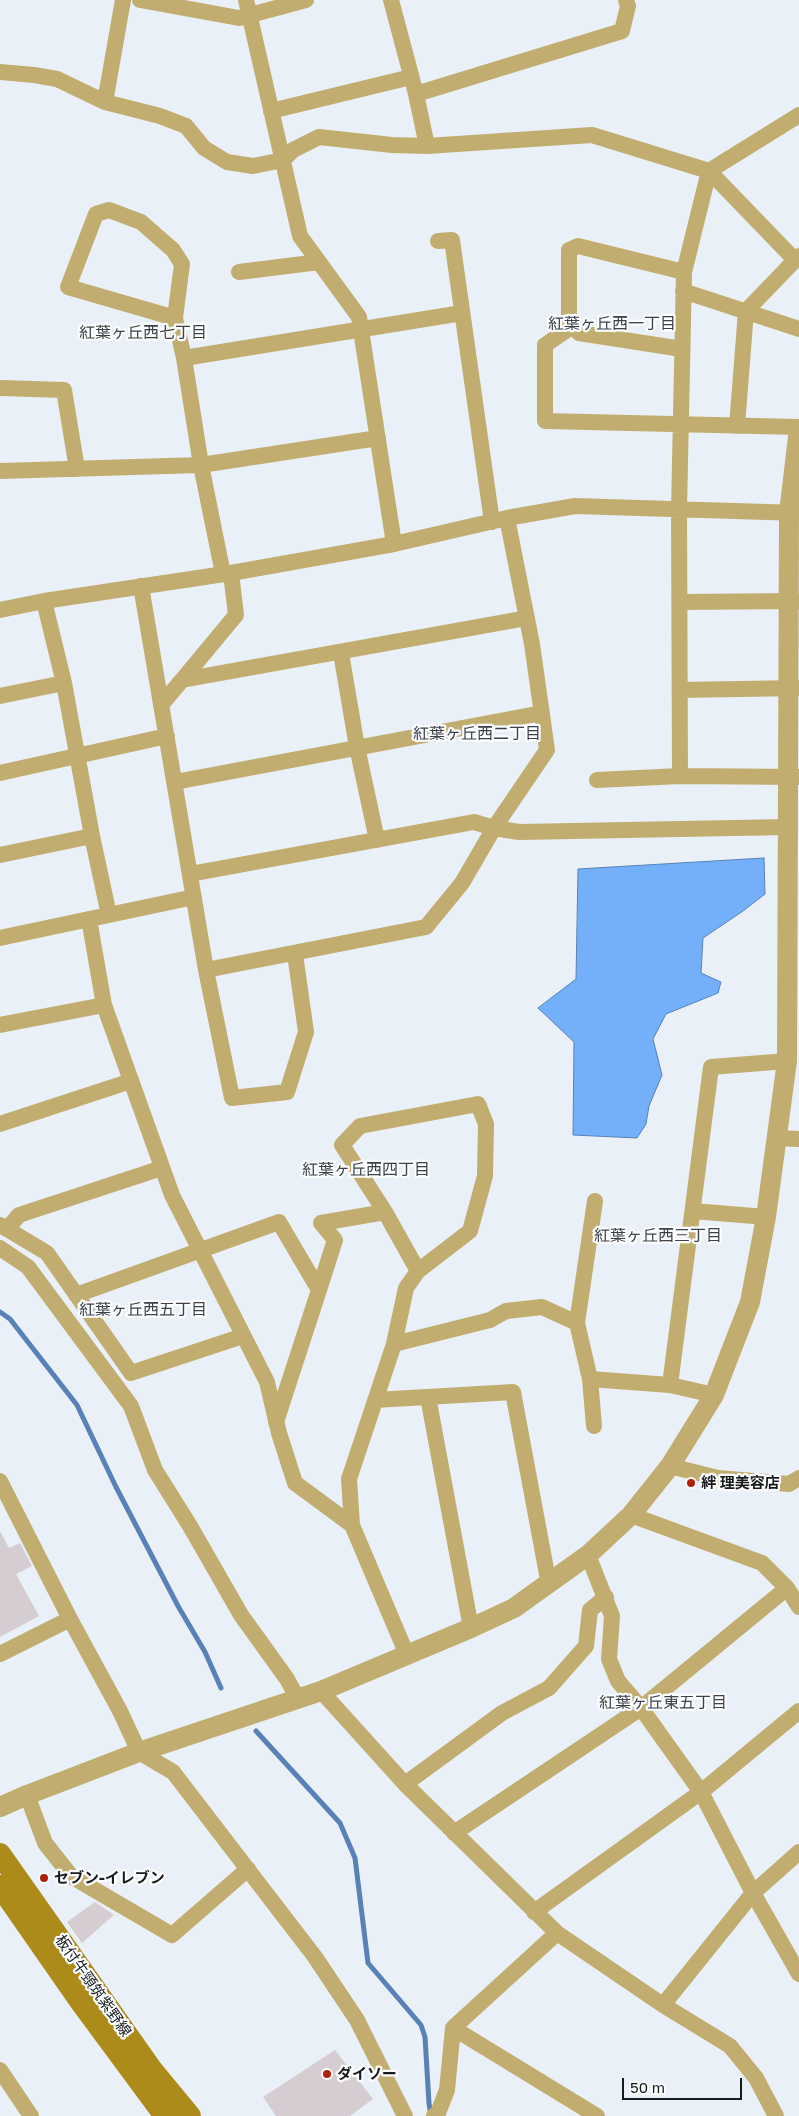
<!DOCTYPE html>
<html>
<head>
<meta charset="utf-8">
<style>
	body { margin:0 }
	#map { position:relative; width:799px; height:2116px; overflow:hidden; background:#eaf0f7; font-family:"Golos Text",sans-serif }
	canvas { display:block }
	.scale { position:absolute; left:622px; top:2078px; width:120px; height:22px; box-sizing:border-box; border:2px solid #181a1c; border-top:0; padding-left:6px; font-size:15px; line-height:18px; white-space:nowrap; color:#181a1c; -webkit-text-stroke:4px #fbfdfe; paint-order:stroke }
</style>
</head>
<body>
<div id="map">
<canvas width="799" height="2116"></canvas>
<div class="scale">50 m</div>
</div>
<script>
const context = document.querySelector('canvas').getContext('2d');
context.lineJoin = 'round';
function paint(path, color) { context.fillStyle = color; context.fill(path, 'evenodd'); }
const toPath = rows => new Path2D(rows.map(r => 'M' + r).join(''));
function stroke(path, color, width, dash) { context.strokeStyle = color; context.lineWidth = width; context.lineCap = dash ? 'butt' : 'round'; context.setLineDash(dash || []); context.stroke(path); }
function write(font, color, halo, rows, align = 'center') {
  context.font = font + ' "Golos Text","Noto Sans JP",sans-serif'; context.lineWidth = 4.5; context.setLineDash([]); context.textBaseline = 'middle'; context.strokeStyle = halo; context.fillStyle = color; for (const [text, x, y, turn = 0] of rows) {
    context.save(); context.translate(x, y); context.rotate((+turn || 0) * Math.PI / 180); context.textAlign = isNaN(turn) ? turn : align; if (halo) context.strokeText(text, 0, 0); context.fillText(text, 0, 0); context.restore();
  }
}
const water = toPath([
	[764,858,765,894,743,911,703,938,701,973,721,982,718,993,666,1014,653,1039,662,1075,649,1106,646,1124,637,1138,573,1135,574,1042,538,1008,576,979,578,869,764,858]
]);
paint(water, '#74affa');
stroke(water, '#5882b7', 1);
stroke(toPath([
	[0,1312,10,1319,77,1405,116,1487,178,1606,205,1652,221,1688],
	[256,1731,340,1823,355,1858,368,1963,421,2025,425,2037,429,2103,431,2116]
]), '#5882b7', 5);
paint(toPath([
	[0,1531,9,1548,20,1543,32,1566,16,1574,39,1616,0,1637],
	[95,1902,114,1915,82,1943,67,1922],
	[335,2050,373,2099,350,2116,276,2116,263,2097]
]), '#d6cdd2');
stroke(toPath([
	[140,0,239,18,306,0],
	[246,0,300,236,359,317,394,544,507,518,575,506,799,513],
	[391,0,416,94,427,146],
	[0,72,34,75,57,79,105,102,160,116,186,126,204,148,227,162,253,166,283,160,293,150,319,137,392,145,427,146,592,135,709,171,799,115],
	[416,94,622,31,628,6,626,0],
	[105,102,123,0],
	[271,111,411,77],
	[438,241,452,240,492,522],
	[239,272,319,262],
	[683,291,799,329],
	[175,318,68,287,96,214,109,210,141,222,173,250,182,264,175,318,184,358],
	[573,326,545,345,545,421,799,427],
	[682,349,579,333,569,320,569,250,578,246,684,272],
	[0,388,64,390,77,469],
	[737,426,746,311,799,256],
	[0,471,201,465,378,438],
	[223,574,201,465,184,358,462,313],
	[141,586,206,970,232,1098,287,1092,306,1032,295,954],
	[44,601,231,573,394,544],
	[680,602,799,601],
	[0,610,44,601,64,683,92,836,109,915],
	[341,653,357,747,377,840],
	[182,680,236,615,231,573],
	[680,690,799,688],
	[0,696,64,683],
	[161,705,182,680,527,618],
	[0,773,167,736],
	[680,776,679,510,684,272,709,171,795,260],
	[597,780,680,776,799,777],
	[175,782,542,713],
	[0,855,92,836],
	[190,874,474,822,494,828,519,832,788,827],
	[89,919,104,1005,172,1195,267,1382,279,1433,295,1483,352,1525],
	[0,938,194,897],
	[206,970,426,927,462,883,494,828,547,750,532,644,507,518],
	[0,1025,104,1005],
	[0,1124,131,1081],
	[776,1138,799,1139],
	[693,1211,766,1217],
	[0,1225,7,1229,19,1215,162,1168],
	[7,1229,47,1253,131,1373,243,1336],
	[0,1248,28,1267,131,1406,155,1470,190,1526,241,1615,287,1679,298,1699],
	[319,1290,335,1240,321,1223,385,1212],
	[76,1295,279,1222,319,1290,276,1422],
	[394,1344,490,1320,506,1311,542,1307,577,1323],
	[590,1379,670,1385],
	[714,1395,670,1385,711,1067,787,1061],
	[428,1397,471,1628],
	[375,1400,513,1392,549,1585],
	[594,1426,590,1379,577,1323,595,1201],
	[670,1466,718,1478,789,1484,799,1478],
	[0,1481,70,1619,120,1711,139,1752,173,1772,315,1957,357,2020,405,2116],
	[631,1515,762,1563,787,1588,799,1607],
	[588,1555,612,1616,609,1659,618,1681,641,1708,701,1792,753,1893,799,1974],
	[0,1654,70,1619],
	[407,1655,352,1525,349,1479,394,1344,406,1288,418,1271,470,1231,485,1176,486,1124,478,1104,360,1126,342,1145,385,1212,418,1271],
	[321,1691,405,1784,557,1933,663,2005,730,2046,756,2078,776,2116],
	[405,1784,502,1713,549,1688,586,1646,590,1610,606,1597],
	[27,1795,45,1843,71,1876,172,1935,248,1869],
	[454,1833,641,1708,787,1588],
	[534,1912,701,1792,799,1711],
	[663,2005,753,1893,799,1852],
	[453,2028,597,2116],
	[0,2070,31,2116],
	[434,2116,438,2113,447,2090,453,2028,557,1933]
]), '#c2ad70', 16);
stroke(toPath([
	[0,1807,27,1795,139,1752,321,1691,471,1628,514,1608,588,1555,631,1515,670,1466,714,1395,750,1302,766,1217,787,1061,789,513,799,429]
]), '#c2ad70', 20);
stroke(toPath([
	[0,1854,152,2070,190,2116],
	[0,1886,80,2001,165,2116]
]), '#ac8b1a', 22);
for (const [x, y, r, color] of [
	[691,1483,5,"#ae2106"],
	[44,1878,5,"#ae2106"],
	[327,2074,5,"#ae2106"]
]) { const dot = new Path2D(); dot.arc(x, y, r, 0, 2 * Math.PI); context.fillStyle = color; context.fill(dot); stroke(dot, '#fbfdfe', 2); }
write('bold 15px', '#181a1c', '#fbfdfe', [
	["絆 理美容店",701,1483],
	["セブン-イレブン",54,1878],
	["ダイソー",337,2074]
], 'left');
write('15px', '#181a1c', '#fbfdfe', [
	["板付牛頸筑紫野線",93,1986,55]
]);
write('16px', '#3e4248', '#fbfdfe', [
	["紅葉ヶ丘西一丁目",612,324],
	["紅葉ヶ丘西七丁目",143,333],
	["紅葉ヶ丘西二丁目",477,734],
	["紅葉ヶ丘西四丁目",366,1170],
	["紅葉ヶ丘西三丁目",658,1236],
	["紅葉ヶ丘西五丁目",143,1310],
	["紅葉ヶ丘東五丁目",663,1703]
]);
</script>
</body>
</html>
